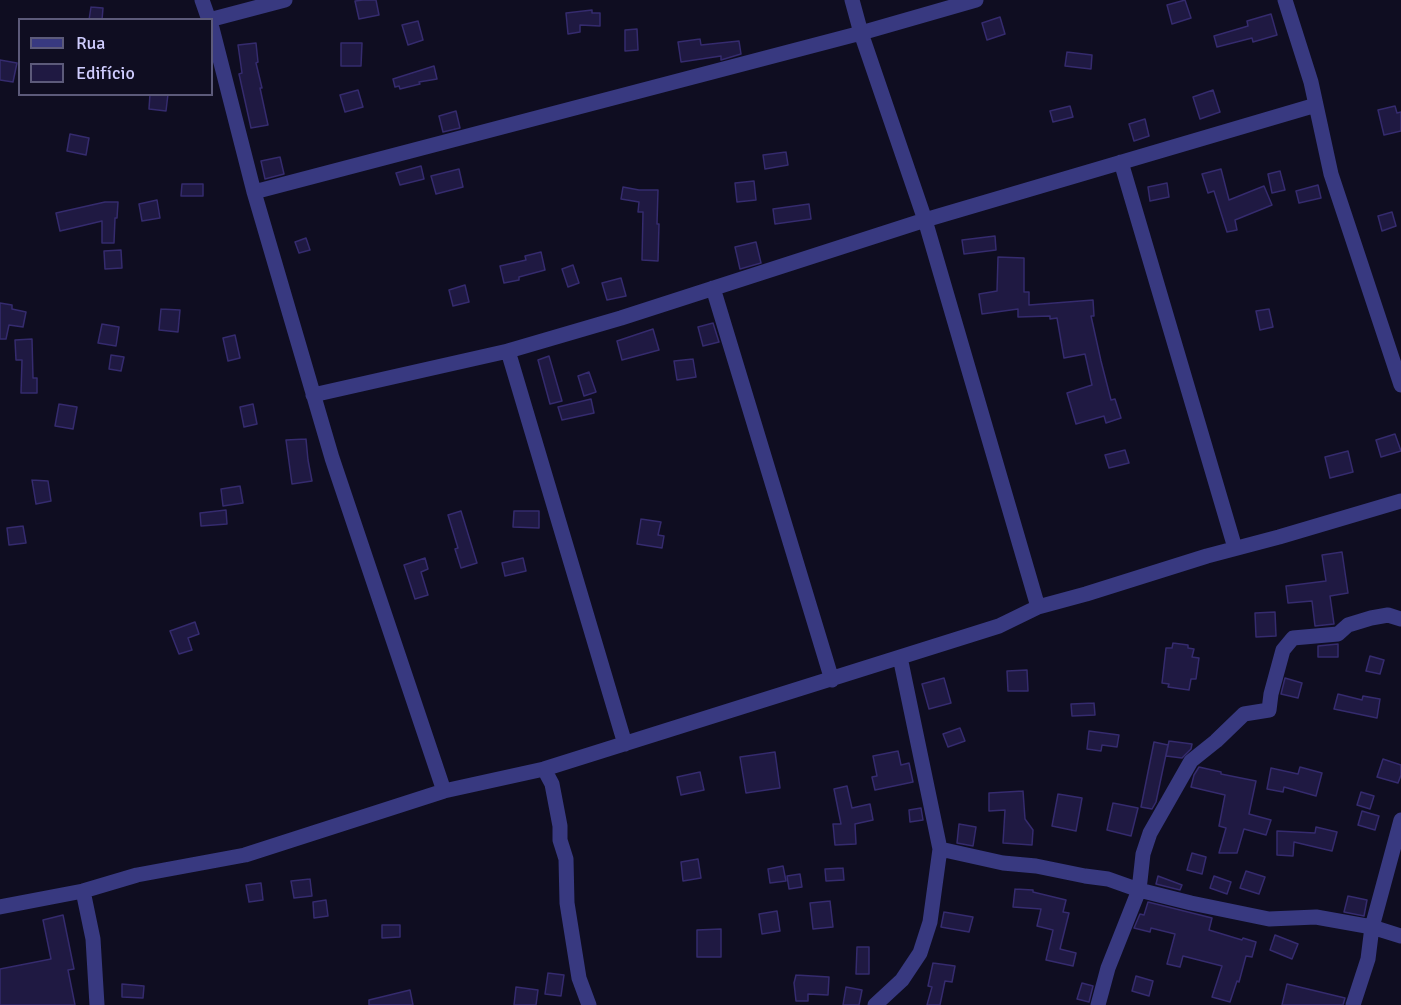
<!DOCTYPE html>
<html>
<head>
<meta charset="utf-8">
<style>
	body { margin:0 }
	#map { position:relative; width:1401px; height:1005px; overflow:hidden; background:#0f0d21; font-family:Signika,sans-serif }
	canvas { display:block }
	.legend { position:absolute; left:18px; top:18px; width:195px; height:78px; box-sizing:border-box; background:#0f0d21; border:2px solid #5c5a7a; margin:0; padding:8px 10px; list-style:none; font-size:18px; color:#d0cdff }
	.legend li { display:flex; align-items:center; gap:12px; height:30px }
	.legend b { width:30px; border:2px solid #5c5a7a }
</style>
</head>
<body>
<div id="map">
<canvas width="1401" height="1005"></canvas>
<ul class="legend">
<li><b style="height:8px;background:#383980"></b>Rua</li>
<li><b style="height:16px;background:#1f1942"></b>Edifício</li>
</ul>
</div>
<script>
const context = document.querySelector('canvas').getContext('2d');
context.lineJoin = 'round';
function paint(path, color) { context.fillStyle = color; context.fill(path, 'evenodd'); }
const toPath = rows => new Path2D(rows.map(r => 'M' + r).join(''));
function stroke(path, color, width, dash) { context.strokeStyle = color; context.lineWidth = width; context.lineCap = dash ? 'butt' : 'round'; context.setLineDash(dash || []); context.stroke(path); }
const building = toPath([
	[363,0,376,0,379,15,359,19,355,1,363,0],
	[1185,0,1191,18,1172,24,1167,5,1185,0],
	[91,7,103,8,102,20,89,20,91,7],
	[592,10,592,13,600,13,600,26,580,25,580,32,568,34,566,13,592,10],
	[1271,14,1277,35,1253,42,1252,38,1217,47,1214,36,1248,26,1247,21,1271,14],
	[1000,17,1005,34,987,40,982,23,1000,17],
	[418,21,423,40,408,45,402,25,418,21],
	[637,29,638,50,625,51,625,30,637,29],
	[700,39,701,45,739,41,741,54,721,60,721,56,681,62,678,42,700,39],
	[256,43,258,62,256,63,262,88,260,88,268,125,251,128,239,74,242,73,238,45,256,43],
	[341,43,362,43,361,66,341,66,341,43],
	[1067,52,1092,55,1091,69,1065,66,1067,52],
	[0,60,17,63,13,82,0,80,0,60],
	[434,66,437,79,419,82,420,84,400,89,399,86,395,87,393,79,434,66],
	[358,90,363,107,345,112,340,95,358,90],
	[1213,90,1220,112,1200,119,1193,97,1213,90],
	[150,94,168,94,166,111,149,109,150,94],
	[1070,106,1073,117,1053,122,1050,111,1070,106],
	[1395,106,1397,113,1401,112,1401,131,1384,135,1378,110,1395,106],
	[456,111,460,128,443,132,439,116,456,111],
	[1145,119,1149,136,1134,141,1129,124,1145,119],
	[70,134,89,138,86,155,67,151,70,134],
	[786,152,788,165,765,169,763,155,786,152],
	[280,157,284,174,265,179,261,161,280,157],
	[421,166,424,179,400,185,396,173,421,166],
	[459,169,463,187,436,194,431,176,459,169],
	[1221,169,1229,200,1264,186,1272,205,1235,220,1237,230,1227,232,1214,191,1208,193,1202,174,1221,169],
	[1280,171,1285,190,1272,193,1268,174,1280,171],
	[754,181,756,200,737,202,735,183,754,181],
	[1167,183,1169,197,1150,201,1148,187,1167,183],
	[182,184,203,184,203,196,181,196,182,184],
	[1318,185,1321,198,1299,203,1296,191,1318,185],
	[623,187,639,190,658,190,657,224,659,224,658,261,642,260,643,212,638,212,639,202,621,199,623,187],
	[157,200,160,218,142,221,139,204,157,200],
	[105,202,118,202,117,218,115,218,114,243,102,243,102,221,60,231,56,213,105,202],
	[809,204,811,219,775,224,773,209,809,204],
	[1392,212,1396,226,1382,231,1378,216,1392,212],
	[995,236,996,250,964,254,962,240,995,236],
	[306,238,310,250,299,253,295,242,306,238],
	[756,242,761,263,740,269,735,247,756,242],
	[121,250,122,268,105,269,104,251,121,250],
	[541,252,545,270,519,277,519,280,504,283,500,266,526,260,525,256,541,252],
	[998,257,1024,258,1024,292,1029,292,1029,305,1093,300,1094,316,1091,316,1101,361,1111,400,1115,399,1121,418,1106,423,1104,416,1076,424,1067,393,1092,385,1085,354,1064,358,1057,318,1050,319,1050,316,1018,317,1018,309,982,314,979,294,997,291,998,257],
	[573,265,579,283,568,287,562,269,573,265],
	[621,278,626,296,607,300,602,283,621,278],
	[465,285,469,302,453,306,449,290,465,285],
	[0,303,12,305,12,309,26,312,23,327,9,325,6,339,0,339,0,303],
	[161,309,180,310,178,332,159,330,161,309],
	[1269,309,1273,327,1260,330,1256,311,1269,309],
	[713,323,719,342,703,346,698,327,713,323],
	[102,324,119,327,116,346,98,343,102,324],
	[653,329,659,350,622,360,617,341,653,329],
	[235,335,240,358,228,361,223,338,235,335],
	[32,339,33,378,37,378,37,393,21,393,22,360,16,360,15,340,32,339],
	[111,355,124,357,121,371,109,369,111,355],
	[549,356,562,401,550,404,538,360,549,356],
	[693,359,696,377,677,380,674,361,693,359],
	[589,372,596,392,584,396,578,376,589,372],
	[591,399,594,413,562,420,558,407,591,399],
	[59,404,77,407,73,429,55,426,59,404],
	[253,404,257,424,244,427,240,407,253,404],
	[1395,434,1401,451,1381,457,1376,440,1395,434],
	[306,439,308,460,312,481,292,484,286,440,306,439],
	[1125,450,1129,463,1109,468,1105,455,1125,450],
	[1348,451,1353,472,1330,478,1325,457,1348,451],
	[32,480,48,481,51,501,36,504,32,480],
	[240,486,243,503,223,506,221,489,240,486],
	[226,510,227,524,201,526,200,513,226,510],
	[461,511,477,563,461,568,455,549,458,548,448,515,461,511],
	[514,511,539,511,539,528,513,527,514,511],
	[641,519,661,522,658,535,664,536,662,548,637,544,641,519],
	[23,526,26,543,9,545,7,528,23,526],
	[1342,552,1348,593,1330,596,1334,624,1315,626,1312,601,1288,603,1286,586,1326,581,1322,555,1342,552],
	[425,558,428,569,421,572,428,595,415,599,404,565,425,558],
	[523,558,526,571,505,576,502,563,523,558],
	[1275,612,1276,636,1256,637,1255,613,1275,612],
	[195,622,199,634,188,638,192,650,179,654,170,631,195,622],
	[1173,643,1188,645,1188,648,1194,649,1192,657,1199,658,1196,679,1191,679,1189,690,1168,687,1169,684,1162,683,1166,648,1172,648,1173,643],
	[1338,644,1338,657,1318,657,1318,646,1338,644],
	[1370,656,1384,660,1380,674,1366,671,1370,656],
	[1027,670,1028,691,1008,691,1007,671,1027,670],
	[944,678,951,703,929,709,922,684,944,678],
	[1285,678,1302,683,1298,698,1281,694,1285,678],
	[1338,694,1362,700,1363,696,1380,699,1377,718,1334,709,1338,694],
	[1094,703,1095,715,1072,716,1071,704,1094,703],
	[960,728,965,741,948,747,943,734,960,728],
	[1089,731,1119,735,1117,747,1102,745,1101,751,1087,749,1089,731],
	[1169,741,1192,744,1191,749,1182,758,1166,756,1169,741],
	[1154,742,1168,745,1156,802,1152,809,1141,807,1154,742],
	[898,751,901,765,909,763,913,782,875,790,872,777,877,776,873,756,898,751],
	[775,752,780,788,746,793,740,757,775,752],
	[1383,759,1401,765,1401,775,1398,783,1377,777,1383,759],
	[1199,767,1221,772,1221,774,1256,781,1249,814,1271,820,1266,835,1244,829,1237,853,1219,853,1226,828,1219,826,1225,795,1191,787,1194,775,1199,767],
	[1300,767,1322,773,1316,796,1284,787,1283,792,1267,789,1271,768,1298,774,1300,767],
	[700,772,704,790,681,795,677,777,700,772],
	[847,786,852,808,870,804,873,820,855,824,856,844,835,845,833,824,841,824,834,789,847,786],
	[1023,791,1025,819,1033,830,1032,845,1003,843,1005,810,989,811,989,793,1023,791],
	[1361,792,1374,796,1370,809,1357,805,1361,792],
	[1058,794,1082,798,1076,831,1052,826,1058,794],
	[1113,803,1138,808,1131,836,1107,830,1113,803],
	[921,808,923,820,910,822,909,810,921,808],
	[1362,811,1379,816,1375,830,1358,825,1362,811],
	[959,824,976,827,973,846,957,843,959,824],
	[1316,827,1337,832,1332,851,1294,842,1293,856,1277,855,1277,831,1315,833,1316,827],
	[1192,853,1206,857,1202,874,1187,870,1192,853],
	[698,859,701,878,683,881,681,862,698,859],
	[783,866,786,881,770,883,768,869,783,866],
	[843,868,844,880,826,881,825,869,843,868],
	[1246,871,1265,877,1259,894,1240,888,1246,871],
	[800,874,802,887,789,889,787,876,800,874],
	[1158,876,1182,885,1180,890,1156,884,1158,876],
	[1214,876,1231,882,1227,894,1210,888,1214,876],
	[310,879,312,896,294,898,291,881,310,879],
	[261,883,263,900,249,902,246,885,261,883],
	[1015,889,1033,890,1033,892,1066,900,1063,912,1069,913,1060,949,1076,953,1073,966,1046,960,1053,930,1037,926,1041,909,1013,907,1015,889],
	[1348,896,1367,900,1364,916,1344,912,1348,896],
	[326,900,328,916,314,918,313,902,326,900],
	[830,901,833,927,813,929,810,903,830,901],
	[1148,902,1212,918,1209,930,1242,940,1243,938,1256,942,1252,957,1246,956,1239,982,1237,981,1230,1002,1212,997,1222,966,1183,956,1180,967,1167,964,1175,934,1151,928,1150,932,1134,928,1140,914,1144,915,1148,902],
	[777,911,780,931,762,934,759,914,777,911],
	[944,912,973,917,969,932,941,927,944,912],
	[63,915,74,969,68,970,75,1005,0,1005,0,969,51,959,43,920,63,915],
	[382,925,400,925,400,937,382,938,382,925],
	[721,929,721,957,697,957,697,930,721,929],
	[1275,935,1298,944,1292,959,1270,950,1275,935],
	[857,947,869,947,869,974,856,974,857,947],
	[933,963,955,966,952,982,945,981,940,1005,927,1005,932,987,928,986,933,963],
	[548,973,564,975,561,996,545,994,548,973],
	[796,975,829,977,828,995,808,994,808,1001,796,1001,794,983,796,975],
	[1136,976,1153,981,1149,996,1132,991,1136,976],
	[1082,983,1093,986,1089,1002,1077,999,1082,983],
	[122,984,144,986,143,998,122,997,122,984],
	[1287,984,1345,998,1343,1005,1282,1005,1287,984],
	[516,987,538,990,536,1005,514,1005,516,987],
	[846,987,862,990,859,1005,843,1005,846,987],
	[410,990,413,1005,369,1005,369,1000,410,990]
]);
paint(building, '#1f1942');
stroke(building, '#352b6e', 1.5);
stroke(toPath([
	[202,0,209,20,285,0],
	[852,0,861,33,925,220,1038,607],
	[1285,0,1311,82,1331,174,1401,385],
	[212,28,254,192,332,458,444,791],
	[1121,162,1235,548],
	[254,192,861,33,976,0],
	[713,288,832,680],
	[508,351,625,744],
	[313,395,508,351,621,318,925,220,1316,105],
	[544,769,552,784,560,826,560,840,566,859,567,903,579,978,589,1005],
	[940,849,1003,863,1036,866,1085,876,1108,879,1139,890,1191,903,1269,919,1316,917,1372,927,1401,936],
	[83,891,93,939,97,1005],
	[0,907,83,891,137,875,245,855,444,791,544,769,999,626,1038,607,1086,594,1207,556,1279,537,1401,501],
	[875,1005,902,980,920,953,930,922,940,849,900,657],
	[1098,1005,1108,968,1139,890,1143,854,1150,833,1191,761,1216,741,1244,714,1269,710,1271,694,1283,650,1293,638,1338,634,1348,625,1371,618,1388,615,1401,619],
	[1353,1005,1368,959,1372,927,1401,820]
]), '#383980', 15);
</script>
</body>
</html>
